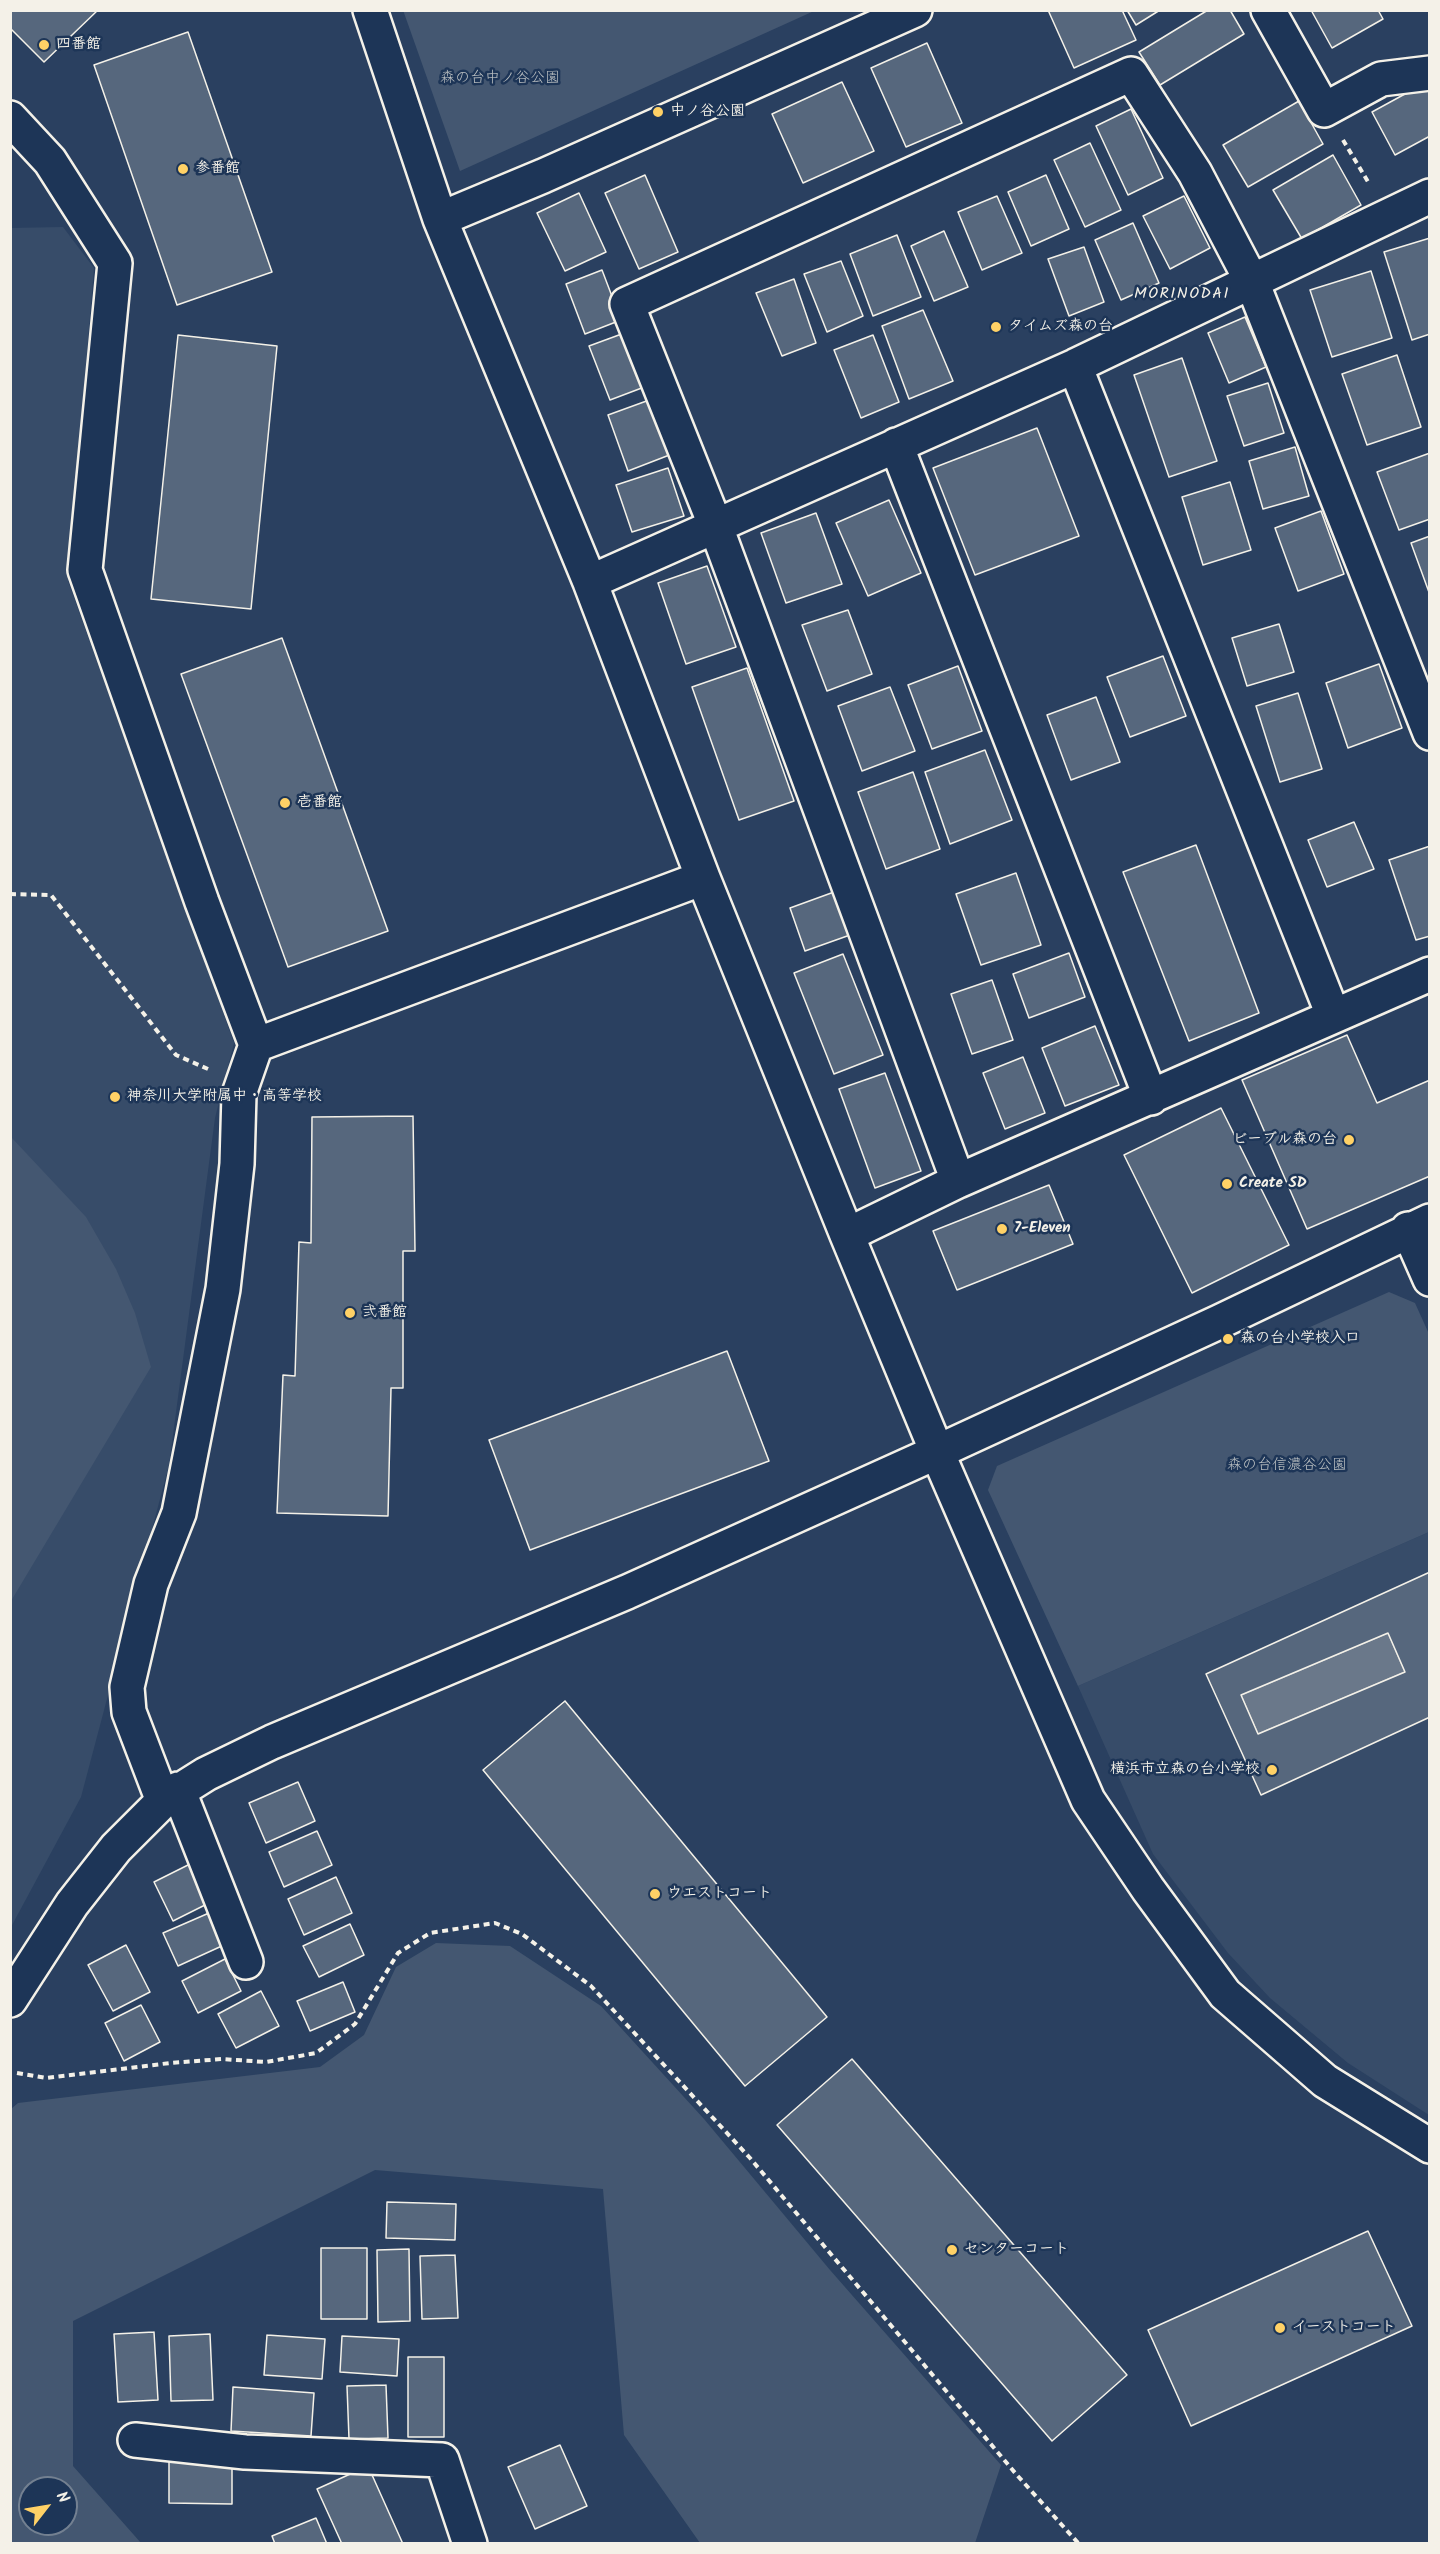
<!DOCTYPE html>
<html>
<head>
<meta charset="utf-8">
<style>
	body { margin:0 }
	#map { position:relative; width:1440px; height:2554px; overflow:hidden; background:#2a4060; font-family:Kalam,sans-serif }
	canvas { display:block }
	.frame { position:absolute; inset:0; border:12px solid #f4f1e8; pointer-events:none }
	.north { position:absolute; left:18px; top:2476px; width:60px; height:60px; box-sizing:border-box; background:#1d3557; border:2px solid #738091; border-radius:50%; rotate:59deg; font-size:16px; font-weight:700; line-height:24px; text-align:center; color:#f4f1e8 }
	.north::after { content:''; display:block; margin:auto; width:21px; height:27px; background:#ffd166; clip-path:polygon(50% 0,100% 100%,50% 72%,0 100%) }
</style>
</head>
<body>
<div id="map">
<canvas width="1440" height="2554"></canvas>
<div class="frame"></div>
<div class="north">N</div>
</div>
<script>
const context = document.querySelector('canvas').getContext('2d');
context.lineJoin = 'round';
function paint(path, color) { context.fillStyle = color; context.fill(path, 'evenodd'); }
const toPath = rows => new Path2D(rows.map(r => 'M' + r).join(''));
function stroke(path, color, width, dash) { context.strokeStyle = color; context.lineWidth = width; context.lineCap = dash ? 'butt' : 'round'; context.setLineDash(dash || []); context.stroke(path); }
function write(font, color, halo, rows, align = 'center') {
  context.font = font + ' Kalam,"Klee One",sans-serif'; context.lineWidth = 5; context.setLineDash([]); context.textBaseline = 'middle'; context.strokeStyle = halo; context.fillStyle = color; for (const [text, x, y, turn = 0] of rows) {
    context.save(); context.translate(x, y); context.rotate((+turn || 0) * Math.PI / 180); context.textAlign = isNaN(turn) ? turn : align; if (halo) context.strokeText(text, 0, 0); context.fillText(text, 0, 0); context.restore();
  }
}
paint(toPath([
	[63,227,94,268,68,581,234,1043,215,1118,169,1465,81,1797,11,1927,10,228],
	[1429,1532,1429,2115,1348,2063,1270,1998,1228,1953,1153,1854,1078,1686]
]), '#374c69');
paint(toPath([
	[403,10,814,10,814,11,460,171],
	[11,1137,86,1217,116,1269,135,1313,151,1367,11,1601],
	[1389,1292,1415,1303,1429,1334,1429,1532,1078,1686,988,1490,997,1466],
	[436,1943,510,1946,601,2006,704,2119,830,2270,1001,2465,975,2543,700,2543,624,2435,603,2189,375,2170,73,2321,73,2466,141,2543,11,2543,11,2109,18,2103,320,2067,364,2035,396,1967],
	[30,2488,66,2488,66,2524,30,2524]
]), '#445771');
const water = toPath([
	[1388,1633,1405,1672,1258,1734,1241,1695,1388,1633]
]);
paint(water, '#6a788a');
stroke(water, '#a1a8b0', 1.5);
const building = toPath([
	[10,10,98,10,44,62,10,28,10,10],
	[1048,10,1122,10,1136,40,1074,68,1048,10],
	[1127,10,1160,10,1136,25,1127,10],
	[1208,10,1230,10,1244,34,1160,85,1139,52,1208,10],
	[1311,10,1378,10,1383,19,1332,48,1311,10],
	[188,32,272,272,177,305,94,65,188,32],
	[927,43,962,123,906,147,871,68,927,43],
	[842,82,874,151,803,183,772,114,842,82],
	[1425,83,1430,92,1430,136,1395,155,1372,112,1425,83],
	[1299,101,1323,144,1248,187,1223,145,1299,101],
	[1131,109,1163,178,1128,195,1096,126,1131,109],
	[1090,143,1121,210,1085,227,1054,160,1090,143],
	[1333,155,1361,205,1302,239,1273,190,1333,155],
	[645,175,678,252,639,269,605,193,645,175],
	[1046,175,1069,229,1031,246,1008,192,1046,175],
	[579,193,606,252,565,271,537,213,579,193],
	[997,196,1022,253,982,270,958,212,997,196],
	[1184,196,1210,248,1170,269,1143,216,1184,196],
	[1133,223,1159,283,1121,300,1095,240,1133,223],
	[944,231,968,287,934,301,911,246,944,231],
	[897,235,921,297,873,316,850,254,897,235],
	[1430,238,1430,334,1412,340,1384,252,1430,238],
	[1084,247,1104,302,1069,316,1048,259,1084,247],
	[841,261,863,316,827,332,804,274,841,261],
	[602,270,621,320,585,334,566,284,602,270],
	[1371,271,1392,338,1332,357,1310,290,1371,271],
	[794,279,816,343,782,356,756,293,794,279],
	[923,310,953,381,909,399,882,326,923,310],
	[1245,317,1266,367,1229,383,1208,333,1245,317],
	[627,332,647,386,610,400,589,346,627,332],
	[178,335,277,346,251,609,151,599,178,335],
	[873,335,899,402,861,418,834,350,873,335],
	[1397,355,1421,427,1367,445,1342,374,1397,355],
	[1182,358,1217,461,1169,477,1134,375,1182,358],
	[1268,383,1284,433,1244,446,1227,396,1268,383],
	[652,399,672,454,628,471,608,415,652,399],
	[1037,428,1079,536,975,575,933,468,1037,428],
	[1295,447,1309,496,1263,509,1249,461,1295,447],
	[1430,453,1430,519,1399,530,1377,472,1430,453],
	[668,468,684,516,632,532,616,485,668,468],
	[1230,482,1251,550,1203,565,1182,497,1230,482],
	[889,500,921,573,868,596,836,523,889,500],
	[1321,511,1344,574,1298,591,1275,528,1321,511],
	[816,513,842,584,786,603,761,533,816,513],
	[1430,536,1430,595,1411,543,1430,536],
	[707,566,736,647,686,664,658,583,707,566],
	[848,610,872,674,827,691,802,625,848,610],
	[1279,624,1294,672,1247,686,1232,638,1279,624],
	[282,638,388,931,288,967,181,674,282,638],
	[1163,656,1186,716,1130,737,1107,677,1163,656],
	[1379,664,1402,728,1348,748,1326,683,1379,664],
	[958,666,982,731,932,749,908,685,958,666],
	[747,668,794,801,739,820,692,687,747,668],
	[890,687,915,751,862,771,838,706,890,687],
	[1298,693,1322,769,1280,782,1256,706,1298,693],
	[1096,697,1120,762,1071,780,1047,715,1096,697],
	[985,750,1012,820,950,844,925,772,985,750],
	[913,772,940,849,886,869,858,792,913,772],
	[1354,822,1374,869,1327,887,1308,840,1354,822],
	[1196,845,1259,1013,1189,1041,1123,872,1196,845],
	[1430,846,1430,936,1416,940,1389,860,1430,846],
	[1016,873,1041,945,981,965,956,894,1016,873],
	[834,892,850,935,805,951,790,908,834,892],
	[1069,953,1085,997,1029,1018,1013,974,1069,953],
	[843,954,883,1055,834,1074,794,973,843,954],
	[992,980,1013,1040,972,1054,951,994,992,980],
	[1095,1026,1119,1085,1065,1106,1042,1048,1095,1026],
	[1347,1035,1377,1103,1430,1080,1430,1176,1307,1229,1242,1080,1347,1035],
	[1023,1057,1045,1113,1005,1129,983,1073,1023,1057],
	[885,1073,921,1171,875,1188,839,1089,885,1073],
	[1221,1108,1289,1245,1192,1293,1124,1155,1221,1108],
	[413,1116,415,1251,403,1251,403,1388,391,1388,388,1516,277,1513,283,1375,295,1376,299,1242,311,1243,312,1117,413,1116],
	[1049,1185,1073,1244,957,1290,933,1231,1049,1185],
	[727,1351,769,1461,530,1550,489,1440,727,1351],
	[1430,1572,1430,1717,1261,1795,1206,1674,1430,1572],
	[1388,1633,1405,1672,1258,1734,1241,1695,1388,1633],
	[565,1701,827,2017,745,2086,483,1770,565,1701],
	[298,1782,315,1821,266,1843,249,1803,298,1782],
	[317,1831,332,1865,284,1887,269,1852,317,1831],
	[194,1862,213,1901,173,1921,154,1882,194,1862],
	[336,1877,352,1913,304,1935,288,1899,336,1877],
	[209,1913,224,1945,178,1966,163,1933,209,1913],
	[350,1924,364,1955,319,1977,303,1946,350,1924],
	[126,1945,150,1992,113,2011,88,1965,126,1945],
	[225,1959,241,1991,198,2013,182,1981,225,1959],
	[343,1982,355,2012,310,2031,297,2001,343,1982],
	[261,1991,279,2026,236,2048,218,2014,261,1991],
	[141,2005,160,2042,124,2061,105,2023,141,2005],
	[852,2059,1127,2375,1052,2441,777,2125,852,2059],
	[387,2202,456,2204,455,2240,386,2238,387,2202],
	[1368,2231,1412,2326,1191,2426,1148,2330,1368,2231],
	[321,2248,367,2248,367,2319,321,2319,321,2248],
	[409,2249,410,2321,378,2322,377,2250,409,2249],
	[455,2255,458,2318,422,2319,420,2256,455,2255],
	[154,2332,158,2400,118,2402,114,2334,154,2332],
	[210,2334,213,2400,171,2401,169,2336,210,2334],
	[267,2335,325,2339,322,2379,264,2375,267,2335],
	[342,2336,399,2339,397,2376,340,2372,342,2336],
	[408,2357,444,2357,444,2437,408,2437,408,2357],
	[386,2385,388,2438,349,2439,347,2386,386,2385],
	[233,2387,314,2393,311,2436,231,2431,233,2387],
	[560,2445,587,2506,535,2529,508,2467,560,2445],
	[169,2462,232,2462,232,2504,169,2503,169,2462],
	[368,2466,403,2544,342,2544,317,2489,368,2466],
	[316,2518,327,2544,275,2544,272,2536,316,2518]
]);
paint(building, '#56677d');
stroke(building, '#f4f1e8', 1.5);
const minor = toPath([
	[370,10,440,219],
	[915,10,543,176,440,219,590,582,703,878,847,1235,937,1452,1088,1800,1148,1889,1225,1994,1325,2081,1430,2146],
	[1268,10,1324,110,1381,79,1430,73],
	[10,118,50,161,115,263,85,570,202,902,256,1045],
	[1075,366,1333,1015],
	[896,445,1151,1098],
	[590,582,1075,366,1430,196],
	[958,1181,716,527,627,304,1131,74,1195,173,1252,282,1430,733],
	[1408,1229,1430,1279],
	[847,1235,958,1181,1430,974],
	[178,1789,246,1962],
	[163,1801,129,1712,127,1687,151,1584,179,1513,223,1289,237,1164,239,1094,256,1045,703,878],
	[10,2000,72,1904,116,1848,163,1801,206,1774,272,1742,627,1592,937,1452,1219,1322,1430,1221],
	[135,2440,245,2452,442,2460,470,2544]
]);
stroke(minor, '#f4f1e8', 38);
stroke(toPath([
	[1343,140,1370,185],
	[10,894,51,895,176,1055,208,1069],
	[17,2073,46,2078,170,2063,222,2059,266,2062,316,2053,355,2024,398,1953,430,1933,495,1923,522,1934,591,1986,750,2158,1016,2474,1079,2544]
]), '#f4f1e8', 4, [6, 4.5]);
stroke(minor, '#1d3557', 33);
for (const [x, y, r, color] of [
	[44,45,6,"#ffd166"],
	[658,112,6,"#ffd166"],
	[183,169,6,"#ffd166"],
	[996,327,6,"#ffd166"],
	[285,803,6,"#ffd166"],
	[115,1097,6,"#ffd166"],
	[1349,1140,6,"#ffd166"],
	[1227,1184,6,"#ffd166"],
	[1002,1229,6,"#ffd166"],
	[350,1313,6,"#ffd166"],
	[1228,1339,6,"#ffd166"],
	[1272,1770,6,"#ffd166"],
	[655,1894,6,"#ffd166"],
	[952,2250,6,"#ffd166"],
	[1280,2328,6,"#ffd166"]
]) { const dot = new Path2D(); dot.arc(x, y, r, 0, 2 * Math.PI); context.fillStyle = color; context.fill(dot); stroke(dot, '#1d3557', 2); }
write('bold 15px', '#f4f1e8', '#1d3557', [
	["四番館",56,45],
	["中ノ谷公園",670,112],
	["参番館",195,169],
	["タイムズ森の台",1008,327],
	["壱番館",297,803],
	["神奈川大学附属中・高等学校",127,1097],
	["ビーブル森の台",1337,1140,"right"],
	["Create SD",1239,1184],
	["7-Eleven",1014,1229],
	["弐番館",362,1313],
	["森の台小学校入口",1240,1339],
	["横浜市立森の台小学校",1260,1770,"right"],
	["ウエストコート",667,1894],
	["センターコート",964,2250],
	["イーストコート",1292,2328]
], 'left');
write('15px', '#bfc3c4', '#1d3557', [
	["森の台中ノ谷公園",500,79],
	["森の台信濃谷公園",1287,1466]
]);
context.letterSpacing = '1.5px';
write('16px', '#f4f1e8', '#1d3557', [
	["MORINODAI",1182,295]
]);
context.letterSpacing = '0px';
</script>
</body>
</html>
